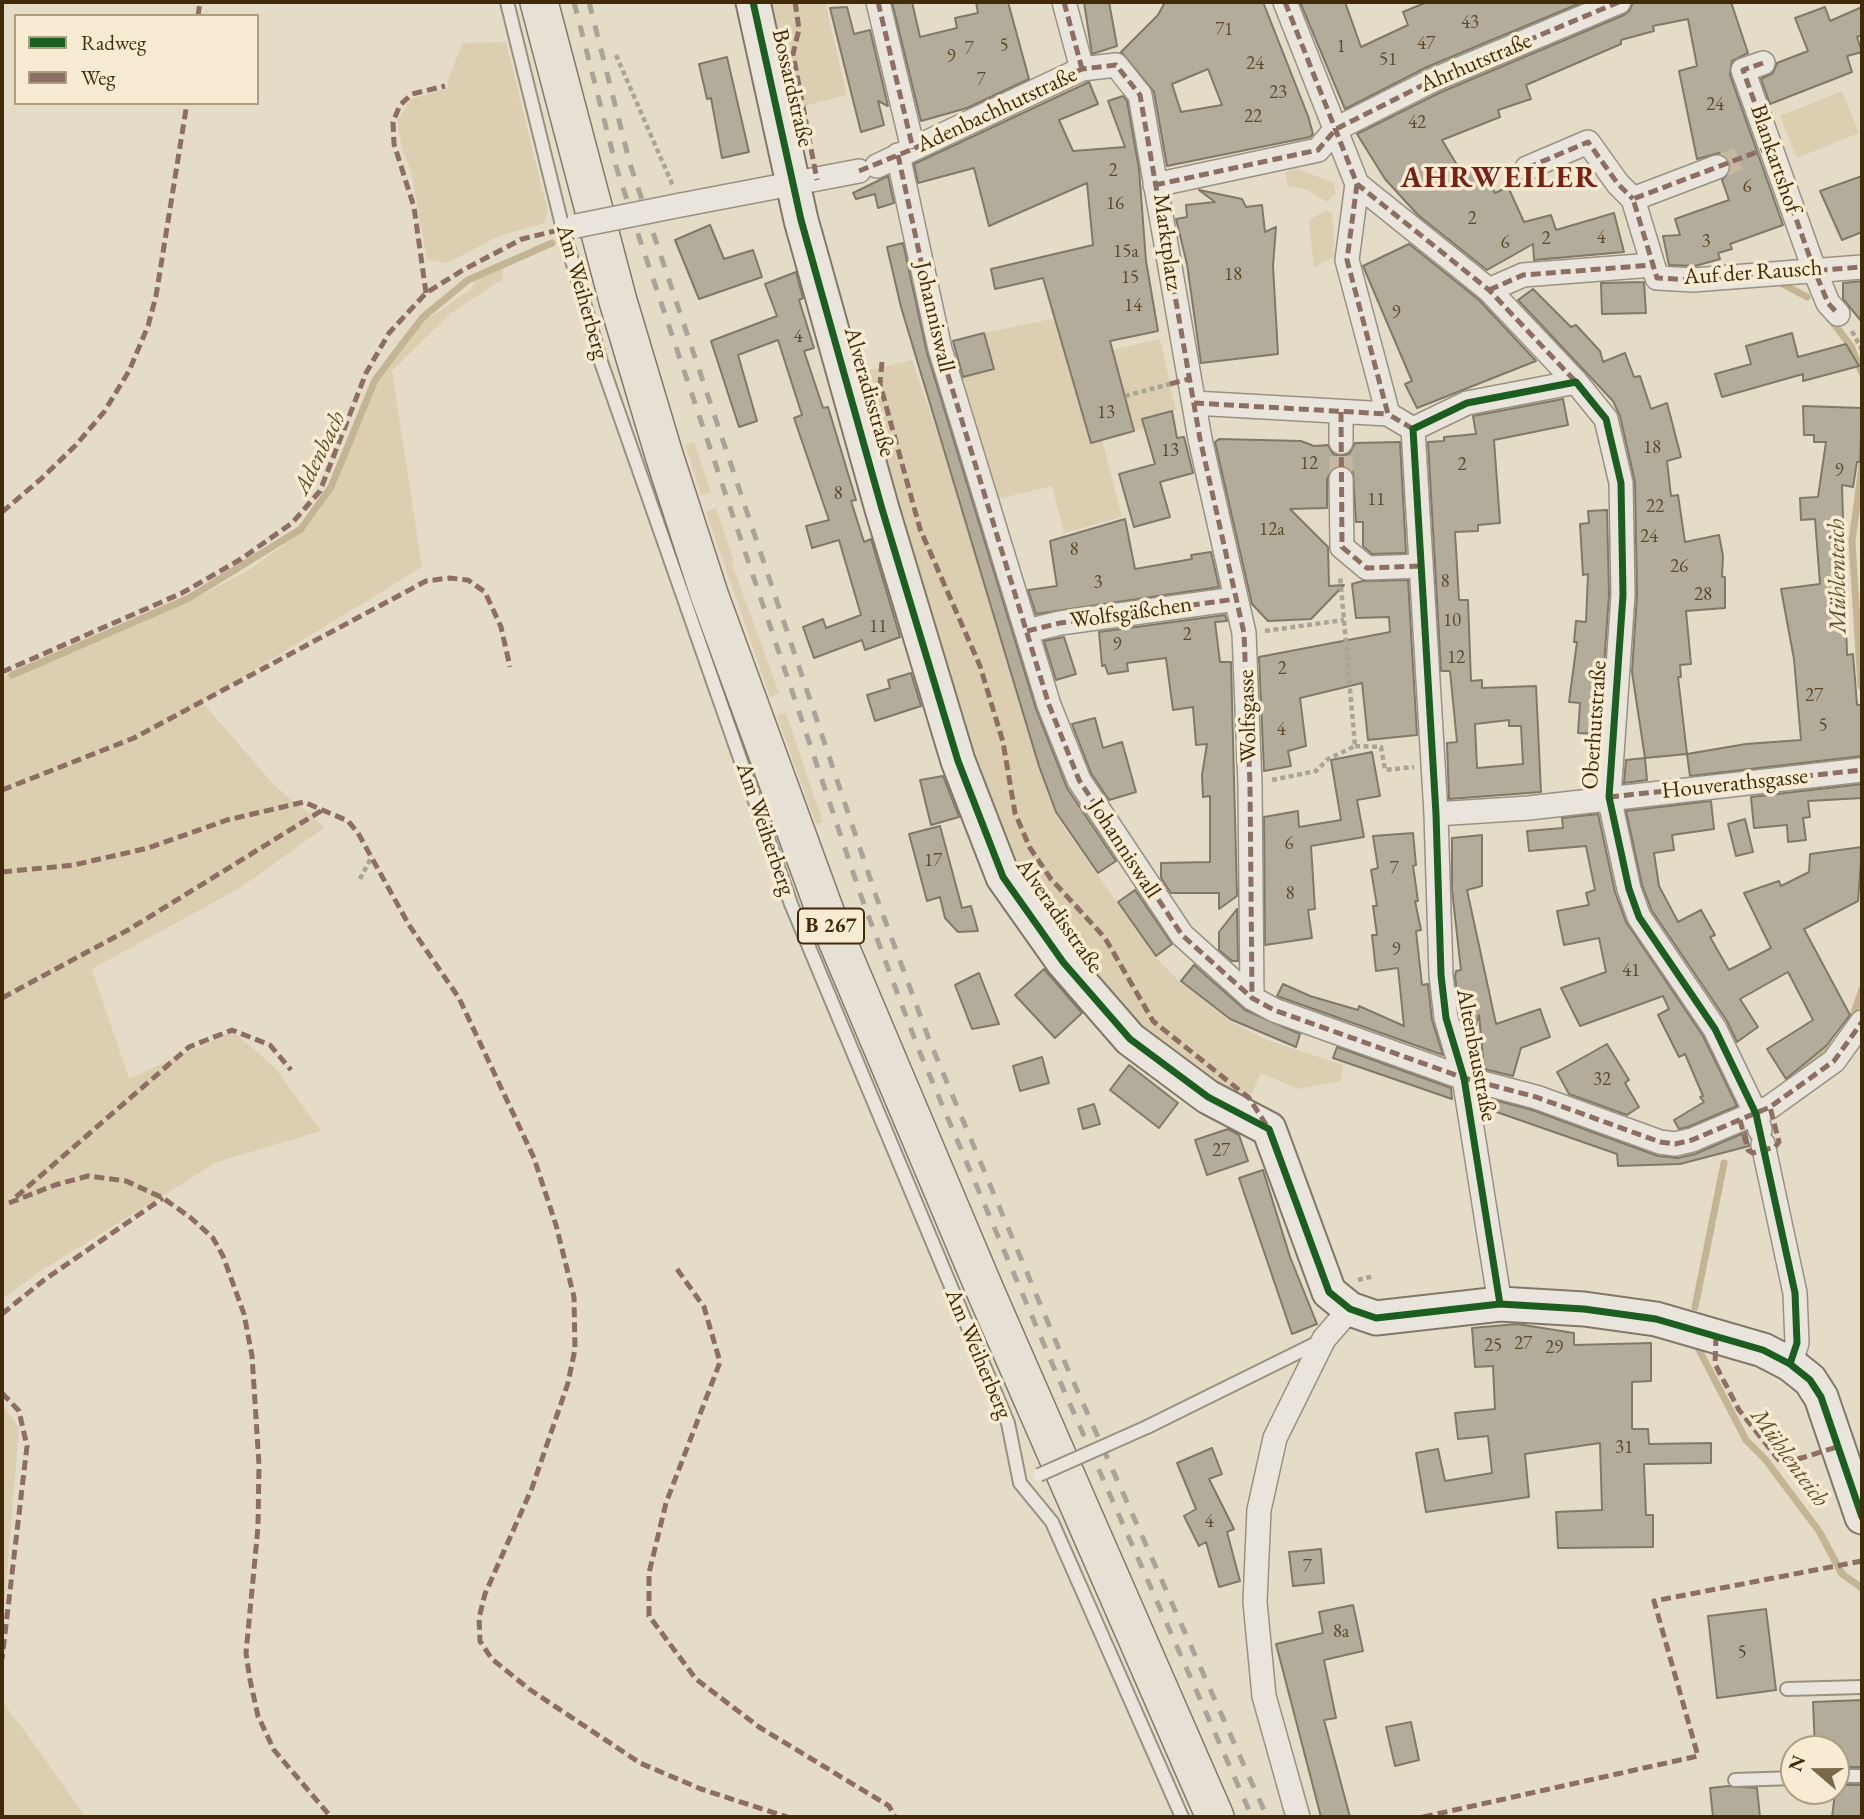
<!DOCTYPE html>
<html>
<head>
<meta charset="utf-8">
<style>
	body { margin:0 }
	#map { position:relative; width:1864px; height:1819px; overflow:hidden; background:#e5dcc8; font-family:"EB Garamond",serif }
	canvas { display:block }
	.frame { position:absolute; inset:0; border:4px solid #402a07; pointer-events:none }
	.legend { position:absolute; left:14px; top:14px; width:245px; height:91px; box-sizing:border-box; background:#f7ecd3; border:2px solid #ae9e81; margin:0; padding:9px 12px; list-style:none; font-size:21px; color:#402a07 }
	.legend li { display:flex; align-items:center; gap:14px; height:35px }
	.legend b { width:35px; border:2px solid #ae9e81 }
	.north { position:absolute; left:1780px; top:1735px; width:70px; height:70px; box-sizing:border-box; background:#f7ecd3; border:2px solid #ae9e81; border-radius:50%; rotate:290deg; font-size:19px; font-weight:700; line-height:28px; text-align:center; color:#402a07 }
	.north::after { content:''; display:block; margin:auto; width:24px; height:32px; background:#7a684b; clip-path:polygon(50% 0,100% 100%,50% 72%,0 100%) }
</style>
</head>
<body>
<div id="map">
<canvas width="1864" height="1819"></canvas>
<div class="frame"></div>
<ul class="legend">
<li><b style="height:9px;background:#1b5e20"></b>Radweg</li>
<li><b style="height:9px;background:#8d6e63"></b>Weg</li>
</ul>
<div class="north">N</div>
</div>
<script>
const context = document.querySelector('canvas').getContext('2d');
context.lineJoin = 'round';
function paint(path, color) { context.fillStyle = color; context.fill(path, 'evenodd'); }
const toPath = rows => new Path2D(rows.map(r => 'M' + r).join(''));
function stroke(path, color, width, dash) { context.strokeStyle = color; context.lineWidth = width; context.lineCap = dash ? 'butt' : 'round'; context.setLineDash(dash || []); context.stroke(path); }
function write(font, color, halo, rows, align = 'center') {
  context.font = font + ' "EB Garamond",serif'; context.lineWidth = 7; context.setLineDash([]); context.textBaseline = 'middle'; context.strokeStyle = halo; context.fillStyle = color; for (const [text, x, y, turn = 0] of rows) {
    context.save(); context.translate(x, y); context.rotate((+turn || 0) * Math.PI / 180); context.textAlign = isNaN(turn) ? turn : align; if (halo) context.strokeText(text, 0, 0); context.fillText(text, 0, 0); context.restore();
  }
}
paint(toPath([
	[766,2,825,2,847,95,788,110],
	[506,42,548,213,544,223,499,236,447,263,427,259,411,171,402,149,397,121,411,99,448,88,448,79,463,43],
	[1842,91,1859,133,1797,158,1780,116],
	[1293,167,1334,183,1336,193,1327,202,1307,190,1288,186,1285,174],
	[1327,210,1333,215,1334,257,1314,267,1309,220],
	[503,260,503,279,451,313,392,371,422,567,202,702,274,785,325,827,240,888,92,969,129,1079,233,1031,275,1068,321,1131,217,1162,39,1272,2,1299,2,677,190,601,249,570,307,528,334,488,377,382,387,366,383,363,425,310,431,317,471,289,481,270],
	[1056,318,1090,443,1102,440,1122,517,1064,533,1052,486,994,500,957,379,993,369,984,333],
	[1160,339,1176,410,1143,419,1145,428,1134,431,1112,350],
	[912,360,939,438,1056,816,1156,958,1180,982,1229,1021,1267,1040,1343,1065,1341,1081,1298,1089,1261,1073,1247,1104,1137,1035,1011,873,850,375],
	[694,442,711,492,701,495,685,445],
	[716,508,734,563,732,564,779,693,770,697,706,512],
	[786,713,823,822,816,824,777,716],
	[2,1404,19,1428,2,1634],
	[2,1701,37,1748,85,1817,2,1817]
]), '#dcceb0');
stroke(toPath([
	[1777,281,1807,297],
	[1834,324,1851,346,1862,373],
	[12,675,189,598,301,529,331,487,375,380,422,318,468,280,552,243],
	[1861,686,1852,541,1862,466],
	[1852,1019,1862,989],
	[1801,1071,1836,1043],
	[1695,1307,1724,1163],
	[1695,1342,1746,1440,1765,1459,1819,1531,1842,1574,1862,1588]
]), '#c3b494', 7);
const building = toPath([
	[892,2,912,2,920,37,957,28,955,18,978,13,976,2,1008,2,1029,79,967,108,921,121,892,2],
	[1084,2,1109,2,1117,46,1092,54,1084,2],
	[1165,2,1263,2,1308,116,1313,134,1310,137,1167,166,1154,92,1121,52,1158,15,1165,2],
	[1208,69,1222,105,1181,112,1172,84,1208,69],
	[1300,2,1345,2,1361,47,1408,25,1403,12,1427,2,1583,2,1427,67,1345,109,1300,2],
	[1633,2,1731,2,1748,53,1732,61,1730,75,1783,225,1730,244,1732,249,1718,253,1720,259,1695,266,1669,265,1663,236,1680,235,1675,219,1729,200,1722,180,1731,170,1726,157,1719,153,1697,159,1679,71,1697,66,1688,19,1653,26,1654,31,1621,40,1621,44,1526,85,1531,99,1498,110,1500,117,1442,140,1463,175,1480,165,1495,193,1508,187,1524,222,1551,215,1556,230,1614,213,1624,252,1534,260,1533,244,1487,270,1418,215,1385,179,1357,134,1439,93,1624,15,1630,10,1633,2],
	[847,7,854,34,870,30,888,106,878,101,884,125,861,132,830,8,847,7],
	[1825,7,1830,21,1862,7,1862,35,1857,37,1862,52,1847,56,1852,72,1770,104,1761,79,1773,73,1777,63,1808,51,1795,18,1825,7],
	[727,57,749,152,722,158,711,98,707,99,699,64,727,57],
	[1089,82,1098,104,1059,120,1073,151,1125,147,1108,101,1123,96,1127,101,1139,169,1146,261,1158,331,1110,341,1134,431,1091,443,1043,278,995,289,991,269,1093,245,1087,183,989,226,974,168,918,183,914,164,1089,82],
	[888,176,894,203,878,208,875,194,856,199,853,193,888,176],
	[1862,176,1862,232,1842,240,1820,191,1862,176],
	[1199,190,1242,199,1246,207,1262,205,1265,232,1276,227,1273,266,1278,354,1201,363,1187,264,1176,219,1187,217,1186,205,1215,202,1199,190],
	[710,225,724,259,753,250,762,277,699,299,675,240,710,225],
	[903,243,927,353,1036,709,1067,788,1116,861,1098,873,1056,812,1039,766,901,307,887,247,903,243],
	[1409,244,1479,300,1536,361,1417,408,1405,384,1412,381,1363,266,1409,244],
	[796,272,803,298,799,300,814,348,804,351,823,408,828,407,856,500,851,501,864,542,871,539,900,637,865,650,862,640,814,658,803,627,823,619,826,628,861,615,839,540,812,548,806,526,829,520,794,418,802,415,778,340,738,355,757,421,739,427,711,341,777,316,765,284,796,272],
	[1862,281,1862,322,1843,299,1843,283,1862,281],
	[1644,282,1646,313,1602,314,1601,283,1644,282],
	[1533,289,1571,327,1576,325,1600,351,1603,362,1625,353,1634,377,1640,376,1651,409,1667,403,1681,457,1667,461,1671,496,1678,495,1685,542,1719,535,1723,556,1722,577,1725,577,1725,608,1686,611,1691,664,1680,665,1681,677,1678,677,1687,754,1645,758,1632,672,1637,595,1635,482,1620,416,1613,401,1518,300,1533,289],
	[984,333,994,369,963,377,953,341,984,333],
	[1792,333,1798,357,1846,344,1859,366,1803,381,1803,374,1722,397,1715,374,1751,364,1746,346,1792,333],
	[1563,399,1568,425,1494,440,1500,523,1478,525,1478,531,1455,532,1459,600,1468,600,1471,681,1482,680,1482,688,1536,686,1541,792,1449,799,1447,743,1457,742,1450,671,1441,671,1428,442,1444,441,1444,437,1476,434,1473,416,1563,399],
	[1509,720,1509,726,1521,726,1523,764,1477,768,1475,724,1509,720],
	[1803,406,1862,408,1860,462,1857,462,1853,487,1842,485,1847,655,1853,654,1857,705,1862,705,1862,756,1690,776,1687,754,1746,744,1801,740,1794,659,1781,589,1820,584,1815,519,1801,520,1800,498,1818,497,1826,442,1814,442,1814,435,1804,435,1803,406],
	[1172,411,1177,438,1184,437,1193,473,1160,482,1170,517,1134,527,1119,474,1155,464,1142,419,1172,411],
	[1219,439,1301,441,1314,446,1328,445,1333,454,1340,456,1349,454,1355,443,1400,442,1406,553,1372,554,1363,546,1363,522,1356,522,1353,472,1347,467,1334,467,1327,479,1327,508,1290,509,1328,547,1329,586,1344,585,1311,619,1268,621,1252,604,1215,442,1219,439],
	[1607,510,1609,595,1599,734,1578,733,1580,703,1569,702,1577,642,1574,642,1576,621,1586,622,1588,574,1583,575,1580,524,1589,523,1588,511,1607,510],
	[1125,519,1135,569,1192,559,1191,555,1211,552,1219,587,1036,614,1028,590,1057,586,1050,541,1125,519],
	[1408,580,1417,735,1368,740,1362,683,1300,698,1306,746,1288,751,1291,766,1264,771,1259,657,1390,632,1389,617,1356,618,1352,584,1363,581,1408,580],
	[1225,615,1227,621,1215,622,1220,662,1231,662,1237,896,1219,909,1219,893,1171,893,1161,878,1161,863,1210,862,1210,796,1203,797,1202,775,1207,744,1196,745,1193,707,1173,710,1166,658,1127,663,1128,671,1108,674,1105,665,1102,666,1099,632,1225,615],
	[1064,637,1076,674,1056,680,1044,641,1064,637],
	[911,673,921,706,875,721,867,695,890,688,888,680,911,673],
	[1095,718,1103,748,1122,742,1136,792,1109,800,1091,773,1072,724,1095,718],
	[1372,752,1380,796,1357,800,1364,837,1311,846,1315,909,1308,910,1312,938,1265,945,1264,817,1298,811,1299,827,1341,820,1331,760,1372,752],
	[1645,758,1647,780,1624,783,1626,760,1645,758],
	[943,776,959,817,931,825,920,780,943,776],
	[1862,784,1862,798,1808,801,1810,817,1803,818,1806,840,1788,842,1787,825,1754,828,1751,797,1862,784],
	[1711,801,1714,829,1672,835,1674,850,1654,853,1659,886,1678,922,1701,910,1715,935,1710,937,1729,970,1771,948,1744,893,1779,881,1781,886,1809,872,1810,854,1862,847,1858,901,1804,929,1850,1015,1827,1045,1786,1079,1767,1049,1813,1020,1788,972,1740,999,1758,1027,1737,1042,1727,1021,1652,911,1642,885,1626,811,1711,801],
	[1598,814,1615,892,1626,922,1703,1036,1737,1106,1688,1127,1679,1129,1674,1120,1704,1102,1700,1097,1703,1096,1685,1054,1679,1057,1658,1015,1669,1009,1663,996,1580,1026,1561,988,1606,972,1599,938,1564,945,1557,911,1589,905,1586,893,1595,890,1586,846,1529,851,1527,831,1563,828,1562,818,1598,814],
	[1745,819,1753,852,1736,856,1728,824,1745,819],
	[940,826,962,908,971,906,978,931,958,932,945,918,940,897,927,901,909,834,940,826],
	[1413,833,1416,865,1413,866,1418,901,1415,901,1421,930,1416,931,1422,985,1428,984,1432,1020,1443,1055,1277,996,1283,984,1310,996,1358,1010,1359,1006,1404,1026,1398,968,1376,971,1372,935,1377,935,1373,906,1377,906,1371,870,1378,868,1373,836,1413,833],
	[1482,835,1482,886,1467,890,1496,1024,1540,1009,1550,1037,1521,1048,1513,1076,1484,1069,1479,1015,1469,1046,1460,1015,1455,977,1456,971,1461,970,1452,890,1452,838,1482,835],
	[1135,890,1172,944,1156,956,1118,902,1135,890],
	[1237,909,1238,961,1232,961,1219,950,1219,932,1237,909],
	[1194,965,1245,1010,1300,1034,1296,1047,1230,1019,1181,981,1194,965],
	[1044,969,1082,1013,1055,1038,1015,995,1044,969],
	[979,973,999,1024,972,1029,955,985,979,973],
	[1607,1044,1629,1080,1625,1083,1639,1107,1627,1115,1569,1094,1557,1072,1607,1044],
	[1337,1047,1451,1088,1452,1099,1333,1058,1337,1047],
	[1042,1057,1049,1083,1020,1091,1013,1066,1042,1057],
	[1129,1065,1178,1103,1159,1128,1110,1090,1129,1065],
	[1487,1098,1532,1110,1658,1156,1678,1158,1695,1154,1746,1132,1749,1146,1680,1164,1618,1166,1617,1154,1488,1109,1487,1098],
	[1094,1104,1100,1124,1083,1129,1078,1109,1094,1104],
	[1228,1129,1239,1135,1248,1161,1207,1175,1195,1140,1228,1129],
	[1263,1170,1290,1257,1317,1324,1292,1334,1239,1178,1263,1170],
	[1517,1324,1574,1333,1574,1345,1651,1343,1651,1381,1632,1382,1632,1429,1648,1429,1649,1444,1711,1443,1711,1463,1644,1464,1646,1515,1653,1515,1653,1547,1558,1548,1556,1512,1602,1510,1600,1443,1525,1454,1529,1497,1426,1512,1416,1453,1438,1449,1445,1481,1492,1473,1488,1436,1458,1439,1455,1413,1495,1409,1493,1366,1475,1367,1472,1328,1517,1324],
	[1212,1448,1222,1474,1209,1479,1234,1529,1227,1532,1240,1581,1219,1587,1206,1542,1199,1546,1184,1516,1196,1509,1177,1463,1212,1448],
	[1321,1549,1324,1583,1293,1586,1289,1552,1321,1549],
	[1353,1605,1363,1651,1324,1660,1336,1718,1324,1720,1350,1817,1321,1817,1276,1644,1323,1633,1319,1612,1353,1605],
	[1766,1609,1776,1690,1717,1698,1708,1616,1766,1609],
	[1862,1700,1862,1767,1836,1767,1836,1749,1815,1749,1813,1702,1862,1700],
	[1411,1722,1419,1760,1395,1766,1386,1727,1411,1722],
	[1836,1785,1862,1785,1862,1817,1832,1817,1836,1785],
	[1729,1786,1757,1788,1760,1817,1713,1817,1710,1788,1729,1786]
]);
paint(building, '#b4ac9b');
stroke(building, '#807868', 2);
stroke(toPath([
	[1717,167,1749,155],
	[1341,479,1341,442]
]), '#c4b8a1', 23, [23, 11]);
const lane = toPath([
	[507,2,563,229,601,362,791,904,1008,1423,1020,1483,1052,1522,1182,1817],
	[1147,1427,1321,1341],
	[1787,1689,1862,1687],
	[1836,1776,1862,1776],
	[1735,1780,1794,1778]
]);
const street = toPath([
	[878,2,913,149],
	[1064,2,1082,69],
	[1285,2,1357,184,1489,290,1576,382,1606,419,1621,483,1623,595,1609,797,1629,889,1639,917,1715,1029,1756,1114,1760,1130],
	[1763,63,1743,70,1814,269,1828,303,1838,314],
	[898,155,940,349,1049,705,1079,780,1182,935,1252,998,1274,1010,1464,1078,1536,1097,1660,1142,1675,1144,1692,1140,1770,1107,1834,1061,1862,1022],
	[877,166,1082,69,1116,65,1140,95,1200,439,1244,633,1250,784,1252,998],
	[1717,167,1633,199,1657,278,1693,280,1862,267],
	[1527,168,1588,142,1618,184,1633,199],
	[1357,184,1347,260,1388,414,1413,429],
	[1155,185,1318,150,1336,129,1433,80,1619,2],
	[681,205,859,171],
	[1489,290,1523,275,1653,265],
	[1194,403,1388,414],
	[1341,412,1341,442],
	[1413,429,1436,814,1441,975,1446,1018,1464,1078,1500,1304],
	[1413,429,1467,403,1576,382],
	[1341,479,1342,547,1367,568,1420,566],
	[1027,631,1060,623,1236,599],
	[1436,814,1529,808,1862,770],
	[1763,1144,1795,1293,1797,1343,1790,1364],
	[1298,1817,1264,1696,1255,1602,1259,1510,1275,1438,1324,1339,1350,1309]
]);
const secondary = toPath([
	[753,2,801,220,882,509,958,761,1003,877,1063,962,1130,1039,1208,1097,1269,1129,1329,1292,1350,1309,1376,1318,1500,1304,1584,1309,1656,1319,1763,1350,1790,1364,1810,1380,1821,1397,1862,1517]
]);
const primary = toPath([
	[539,2,618,301,664,455,709,594,826,914,984,1288,1215,1817]
]);
stroke(lane, '#999180', 16);
stroke(street, '#999180', 26);
stroke(secondary, '#807868', 37);
stroke(primary, '#807868', 40);
stroke(toPath([
	[616,55,673,186],
	[1852,331,1862,350],
	[1125,396,1170,384],
	[1265,631,1344,620],
	[1355,746,1381,747,1385,770,1414,767],
	[1272,780,1316,771,1328,759,1355,746,1340,575],
	[360,879,372,856],
	[1358,1280,1374,1276]
]), '#aaa498', 4.5, [5, 3.5]);
stroke(lane, '#eae5dc', 12);
stroke(street, '#eae5dc', 23);
stroke(secondary, '#eae5dc', 33);
stroke(primary, '#e7e1d5', 37);
stroke(toPath([
	[574,2,616,166,640,240,861,896,918,1048,1051,1361,1252,1817],
	[589,2,630,164,876,896,930,1042,1062,1356,1267,1817]
]), '#aaa498', 5, [12, 12]);
const laneBridge = toPath([
	[1039,1475,1147,1427]
]);
const streetBridge = toPath([
	[576,226,681,205]
]);
stroke(laneBridge, '#999180', 16, []);
stroke(streetBridge, '#999180', 26, []);
stroke(laneBridge, '#eae5dc', 12);
stroke(streetBridge, '#eae5dc', 23);
stroke(toPath([
	[795,2,799,29,793,54,817,180],
	[878,2,913,149],
	[1064,2,1082,69],
	[1285,2,1357,184,1489,290,1576,382],
	[198,16,200,2],
	[1763,63,1743,70,1814,269,1828,303,1838,314],
	[1770,147,1633,199,1657,278,1693,280,1862,267],
	[898,155,940,349,1049,705,1079,780,1182,935,1252,998,1274,1010,1464,1078,1536,1097,1660,1142,1675,1144,1692,1140,1770,1107,1834,1061,1862,1022],
	[1527,168,1588,142,1618,184,1633,199],
	[859,171,913,149,1082,69,1116,65,1140,95,1200,439,1244,633,1250,784,1252,998],
	[1357,184,1347,260,1388,414,1413,429],
	[1155,185,1318,150,1336,129,1433,80,1619,2],
	[1489,290,1523,275,1653,265],
	[426,293,414,207,394,144,393,122,400,105,412,94,445,86],
	[882,362,880,384,920,529,980,666,1003,742,1015,813,1030,848,1051,879,1105,938,1153,1021,1249,1098,1267,1126],
	[1170,384,1189,379],
	[1194,403,1388,414],
	[1341,412,1342,547,1367,568,1420,566],
	[2,512,41,479,76,445,104,412,129,371,148,326,156,296,187,103],
	[1027,631,1060,623,1236,599],
	[2,672,182,593,241,559,292,523,320,491,366,373,389,333,426,293,463,270,522,239,563,229],
	[2,790,134,738,426,581,449,578,468,580,485,592,501,627,510,667],
	[1609,797,1862,770],
	[2,872,74,865,148,848,227,820,304,802,348,821,358,833,409,925,459,998,534,1158,556,1225,574,1297,575,1349,568,1383,532,1488,485,1594,479,1618,480,1641,492,1659,529,1689,640,1763,701,1789,787,1817],
	[2,998,128,930,324,809],
	[1740,1120,1748,1150,1753,1153,1775,1147,1779,1142,1770,1107],
	[16,1197,189,1047,232,1030,270,1045,291,1070],
	[9,1203,55,1185,88,1176,126,1181,163,1198,191,1218,213,1238,223,1256,244,1314,252,1356,255,1402,259,1465,258,1527,246,1653,250,1680,258,1716,274,1750,331,1817],
	[677,1269,704,1307,720,1362,666,1503,649,1573,649,1616,696,1679,759,1727,889,1806,895,1817],
	[2,1314,44,1280,163,1198],
	[1716,1336,1715,1364,1739,1410,1782,1464,1840,1446],
	[2,1393,19,1411,27,1446,2,1659],
	[1423,1817,1698,1756,1654,1601,1862,1561]
]), '#8d6e63', 5, [10, 5]);
stroke(toPath([
	[753,2,801,220,882,509,958,761,1003,877,1063,962,1130,1039,1208,1097,1269,1129,1329,1292,1350,1309,1376,1318,1500,1304,1584,1309,1656,1319,1763,1350,1790,1364,1810,1380,1821,1397,1862,1517],
	[1500,1304,1464,1078,1446,1018,1441,975,1436,814,1413,429,1467,403,1576,382,1606,419,1621,483,1623,595,1609,797,1629,889,1639,917,1715,1029,1756,1114,1795,1293,1797,1343,1790,1364]
]), '#1b5e20', 7);
write('19px', '#5d4a2c', null, [
	["43",1470,23],
	["71",1224,30],
	["47",1426,44],
	["5",1004,46],
	["1",1341,47],
	["7",969,49],
	["9",951,57],
	["51",1388,60],
	["24",1255,64],
	["7",981,80],
	["23",1278,93],
	["24",1715,105],
	["22",1253,117],
	["42",1417,123],
	["2",1113,171],
	["6",1747,187],
	["16",1115,204],
	["2",1472,219],
	["4",1601,238],
	["2",1546,239],
	["3",1706,242],
	["6",1505,243],
	["15a",1126,252],
	["18",1233,275],
	["15",1130,278],
	["14",1133,306],
	["9",1396,313],
	["4",798,337],
	["13",1106,413],
	["18",1652,448],
	["13",1170,451],
	["12",1309,464],
	["2",1462,465],
	["9",1839,471],
	["8",838,494],
	["11",1376,500],
	["22",1655,507],
	["12a",1272,530],
	["24",1649,537],
	["8",1074,550],
	["26",1679,567],
	["8",1445,582],
	["3",1098,583],
	["28",1703,595],
	["10",1452,621],
	["11",878,627],
	["2",1187,635],
	["9",1117,645],
	["12",1456,658],
	["2",1282,669],
	["27",1814,696],
	["5",1823,726],
	["4",1281,730],
	["6",1289,844],
	["17",933,861],
	["7",1394,869],
	["8",1290,894],
	["9",1396,950],
	["41",1631,971],
	["32",1602,1080],
	["27",1221,1151],
	["27",1523,1344],
	["25",1493,1346],
	["29",1554,1348],
	["31",1624,1448],
	["4",1209,1522],
	["7",1307,1567],
	["8a",1341,1632],
	["5",1742,1653]
]);
for (const [x, y, w] of [
	[831,926,66]
]) { const box = new Path2D(); box.roundRect(x - w / 2, y - 17.5, w, 35, 5); context.fillStyle = '#f7ecd3'; context.fill(box); stroke(box, '#402a07', 2); }
write('bold 21px', '#402a07', null, [
	["B 267",831,926]
]);
write('23px', '#402a07', '#f7ecd3', [
	["Ahrhutstraße",1476,63,-23],
	["Bossardstraße",792,88,77],
	["Adenbachhutstraße",997,110,-25],
	["Blankartshof",1775,159,71],
	["Marktplatz",1167,242,82],
	["Auf der Rausch",1753,273,-4],
	["Am Weiherberg",582,292,74],
	["Johanniswall",934,317,77],
	["Alveradisstraße",869,392,74],
	["Wolfsgäßchen",1131,613,-8],
	["Wolfsgasse",1248,716,-92],
	["Oberhutstraße",1595,725,-86],
	["Houverathsgasse",1735,784,-6],
	["Am Weiherberg",765,829,71],
	["Johanniswall",1124,849,57],
	["Alveradisstraße",1059,916,55],
	["Altenbaustraße",1476,1055,79],
	["Am Weiherberg",978,1354,67]
]);
write('italic 24px', '#634e2b', '#f7ecd3', [
	["Adenbach",320,453,-64],
	["Mühlenteich",1838,576,-91],
	["Mühlenteich",1789,1458,54]
]);
context.letterSpacing = '2px';
write('bold 30px', '#7a1f14', '#f7ecd3', [
	["AHRWEILER",1500,179]
]);
context.letterSpacing = '0px';
</script>
</body>
</html>
